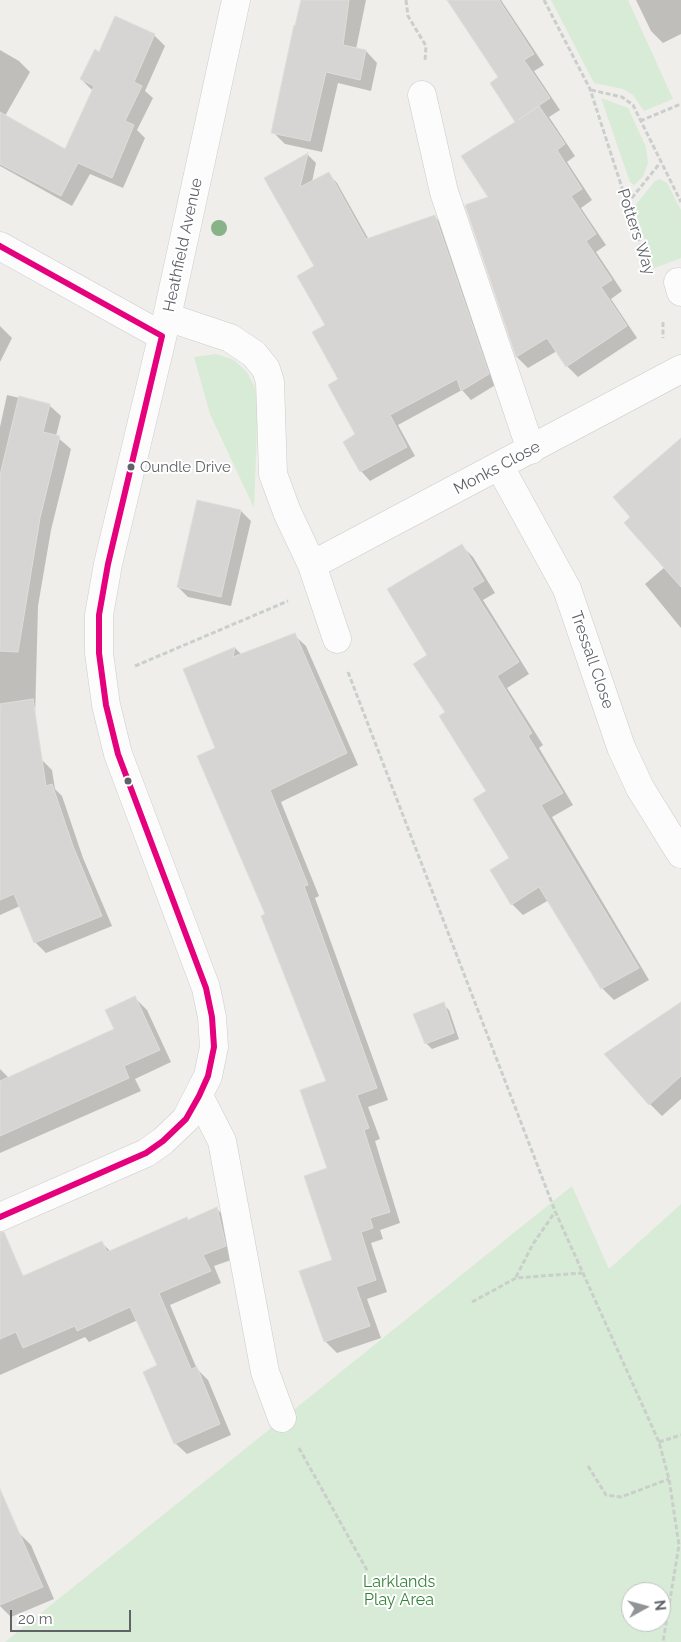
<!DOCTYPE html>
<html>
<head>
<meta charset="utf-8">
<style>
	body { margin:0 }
	#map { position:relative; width:681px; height:1642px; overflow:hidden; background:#efeeea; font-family:Raleway,sans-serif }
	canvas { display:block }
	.north { position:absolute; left:621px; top:1582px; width:50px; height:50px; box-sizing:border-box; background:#fff; border:1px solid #bfc1c3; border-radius:50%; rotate:83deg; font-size:14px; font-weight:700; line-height:20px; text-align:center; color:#5f6368 }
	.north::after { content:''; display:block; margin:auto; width:18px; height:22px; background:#919496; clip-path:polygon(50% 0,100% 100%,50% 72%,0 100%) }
	.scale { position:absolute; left:10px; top:1610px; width:121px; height:22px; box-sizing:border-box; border:2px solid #5f6368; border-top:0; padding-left:6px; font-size:15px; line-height:18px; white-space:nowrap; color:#5f6368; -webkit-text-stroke:4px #fff; paint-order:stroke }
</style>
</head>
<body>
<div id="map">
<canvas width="681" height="1642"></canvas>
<div class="north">N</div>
<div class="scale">20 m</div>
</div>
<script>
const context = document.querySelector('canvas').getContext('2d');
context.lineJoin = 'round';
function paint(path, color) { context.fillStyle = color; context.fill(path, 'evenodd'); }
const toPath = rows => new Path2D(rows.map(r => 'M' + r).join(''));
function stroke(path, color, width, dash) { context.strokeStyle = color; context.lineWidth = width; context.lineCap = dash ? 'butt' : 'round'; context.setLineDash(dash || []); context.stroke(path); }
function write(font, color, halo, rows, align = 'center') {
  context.font = font + ' Raleway,sans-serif'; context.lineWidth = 4; context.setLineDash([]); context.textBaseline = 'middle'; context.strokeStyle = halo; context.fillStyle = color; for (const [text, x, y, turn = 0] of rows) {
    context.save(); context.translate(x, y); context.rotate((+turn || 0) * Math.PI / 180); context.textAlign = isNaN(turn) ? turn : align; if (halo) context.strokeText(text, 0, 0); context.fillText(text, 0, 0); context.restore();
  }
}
paint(toPath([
	[551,0,628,0,673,99,644,111,633,95,623,89,594,83],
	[601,98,628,108,646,147,648,163,643,177,634,185,630,182],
	[660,179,667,183,681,210,681,258,654,268,634,207,655,181],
	[216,354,234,360,247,372,255,388,258,404,254,508,210,414,194,357],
	[572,1186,609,1269,681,1204,681,1642,5,1642],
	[631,1592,661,1592,661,1622,631,1622]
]), '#d8ebd6');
paint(toPath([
	[302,0,366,0,356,49,366,51,377,63,371,91,338,83,322,152,285,144,273,132],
	[449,0,501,0,544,65,534,71,560,110,549,117,575,156,567,162,592,200,581,208,606,245,596,252,622,291,611,299,637,338,578,377,567,366,557,351,528,368,517,357,466,206,490,198,517,122,500,77],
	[636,0,681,0,681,34,663,43,651,31],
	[154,35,165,46,145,91,153,98,137,130,145,138,123,188,90,174,72,206,0,166,0,50,19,61,30,72,5,116,66,150,93,91,81,79,100,53],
	[308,155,316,163,312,182,328,173,337,183,369,240,435,217,444,226,497,384,471,400,462,390,398,425,415,456,370,481,361,471,357,435,339,380,315,266,266,178],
	[0,326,12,338,0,362],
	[7,395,49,405,61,416,56,436,71,449,51,530,38,606,35,717,0,720,0,427],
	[681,443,681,628,645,584,665,567,632,517],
	[241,511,251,521,231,606,188,597,178,587],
	[461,545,473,557,495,593,483,600,529,674,507,688,543,745,539,748,573,805,552,817,649,980,614,1000,602,988,549,900,523,915,512,904,511,859,487,792,446,713,428,655],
	[294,635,306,646,358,765,281,802,319,896,315,898,388,1100,368,1107,380,1139,375,1141,400,1223,380,1230,383,1239,371,1243,387,1292,367,1299,381,1338,337,1353,325,1341,333,1261,327,1082,267,915,217,749,185,669,235,648,242,655],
	[41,759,52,770,55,789,62,796,83,858,112,926,46,953,35,942,20,906,0,915,0,766],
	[135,998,147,1010,171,1062,135,1079,141,1091,0,1153,0,1069,9,1078,116,1030],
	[443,1004,449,1010,459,1039,432,1049,426,1043],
	[681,1015,681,1099,662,1116,650,1104],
	[217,1209,228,1220,237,1258,214,1266,221,1283,170,1305,197,1369,208,1380,231,1435,187,1454,175,1443,159,1366,138,1320,89,1342,85,1337,0,1375,0,1283,21,1273,25,1277,102,1243,111,1252],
	[19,1533,31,1545,54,1599,11,1617,0,1606,0,1541]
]), '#0003');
const building = toPath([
	[301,0,349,0,343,45,366,50,360,80,326,72,310,141,271,133,294,25,295,26,301,0],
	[447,0,499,0,534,54,524,60,550,98,518,120,539,106,565,144,557,150,582,189,571,196,596,234,586,241,612,280,601,287,627,326,566,367,547,338,516,357,465,205,488,197,461,156,515,122,490,83,498,77,447,0],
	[115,16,155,34,134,82,142,86,125,121,134,125,112,178,78,163,61,196,0,164,0,112,65,149,94,86,80,79,95,49,99,52,115,16],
	[308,153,300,187,329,172,366,239,435,215,489,374,461,391,457,379,390,415,407,447,360,472,343,442,355,434,328,385,338,379,312,332,325,325,297,276,314,266,264,178,308,153],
	[19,396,50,404,43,432,60,436,40,518,18,652,0,651,0,475,19,396],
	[681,438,681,587,624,523,630,517,613,497,681,438],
	[197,500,241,510,221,597,177,587,197,500],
	[462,544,484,581,472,588,519,662,497,676,532,733,528,736,563,793,541,805,639,968,601,989,539,887,511,905,490,870,509,858,473,799,486,791,439,716,445,712,413,664,427,655,387,589,462,544],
	[295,633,347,753,270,790,308,885,304,886,377,1088,357,1095,369,1128,364,1130,390,1212,370,1218,373,1228,361,1232,376,1280,356,1287,370,1326,324,1342,299,1271,332,1260,304,1176,327,1168,300,1090,326,1081,261,916,265,914,197,756,215,748,183,669,235,647,233,657,295,633],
	[33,699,46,786,52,784,73,846,102,916,34,943,14,894,0,900,0,704,33,699],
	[135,996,160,1050,124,1066,129,1078,0,1136,0,1081,114,1029,105,1010,135,996],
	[444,1002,454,1033,425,1044,413,1014,444,1002],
	[681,1002,681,1076,649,1105,604,1054,681,1002],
	[217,1207,226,1246,203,1255,211,1271,159,1293,191,1369,197,1367,220,1424,174,1444,143,1372,157,1365,130,1307,77,1331,75,1326,23,1348,16,1332,0,1339,0,1232,4,1232,23,1276,102,1241,107,1252,187,1217,188,1220,217,1207],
	[0,1489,43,1587,0,1605,0,1489]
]);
paint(building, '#d6d5d3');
stroke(building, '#deddd9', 1);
const minor = toPath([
	[422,95,444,192,531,450],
	[0,246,162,336],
	[678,282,681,292],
	[167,317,230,338,254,354,266,369,270,382,273,474,287,512,312,565,337,639],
	[500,467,567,589,621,747,640,788,681,854],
	[312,565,681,369],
	[199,1096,222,1141,265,1372,282,1418],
	[0,1217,146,1153,163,1141,186,1119,208,1076,214,1047,212,1017,206,988,118,754,106,705,99,653,99,615,108,564,167,317,236,0]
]);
stroke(minor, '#cbcccc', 29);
stroke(toPath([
	[406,0,408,16,426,46,425,61],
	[544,0,590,89,647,265],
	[591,90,622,97,633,105,681,202],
	[640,121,681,104],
	[627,204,660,163],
	[663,322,663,338],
	[135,666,288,601],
	[348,672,555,1211,659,1442,669,1479,679,1545,663,1642],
	[516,1277,533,1244,555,1212],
	[472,1302,516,1278,582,1273],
	[659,1442,681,1435],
	[299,1448,368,1572],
	[588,1466,606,1495,621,1497,669,1479]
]), '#cacfcc', 3, [5, 2.5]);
stroke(minor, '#fdfcfc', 28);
stroke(toPath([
	[0,246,162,336,108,564,99,615,99,653,106,705,118,754,206,988,212,1017,214,1047,208,1076,199,1096,186,1119,163,1141,146,1153,0,1217]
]), '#e5007d', 6);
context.fillStyle = '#88b388';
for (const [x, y] of [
	[219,228]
]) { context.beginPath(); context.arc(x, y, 8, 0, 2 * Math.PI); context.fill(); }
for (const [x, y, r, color] of [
	[131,467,4.5,"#5f6368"],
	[128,781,4.5,"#5f6368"]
]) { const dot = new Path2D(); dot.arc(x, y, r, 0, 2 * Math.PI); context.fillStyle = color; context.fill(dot); stroke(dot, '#fff', 2); }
write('15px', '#5f6368', '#fff', [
	["Oundle Drive",140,467]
], 'left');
write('16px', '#5f6368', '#fff', [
	["Potters Way",636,232,72],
	["Heathfield Avenue",183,245,-78],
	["Monks Close",497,468,-28],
	["Tressall Close",592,660,71]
]);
write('16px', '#348238', '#fff', [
	["Larklands",399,1582],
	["Play Area",399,1600]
]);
</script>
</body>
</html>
